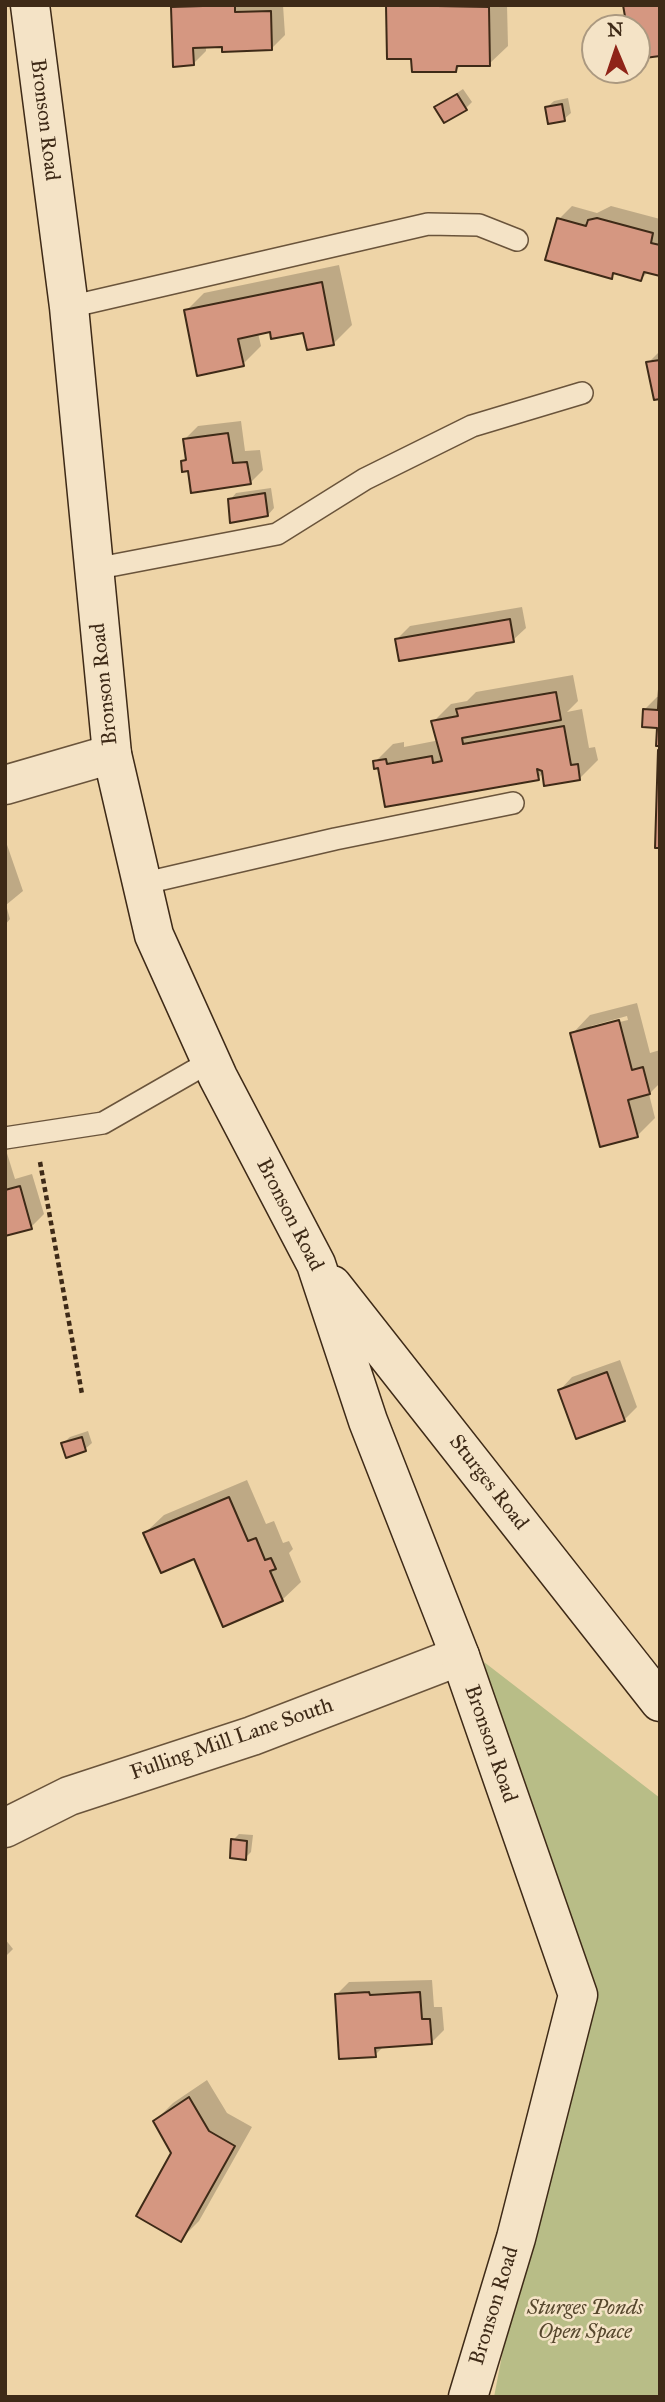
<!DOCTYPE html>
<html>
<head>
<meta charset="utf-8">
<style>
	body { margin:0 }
	#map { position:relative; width:665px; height:2402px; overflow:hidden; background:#eed4a7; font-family:"IM FELL Great Primer",serif }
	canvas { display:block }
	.frame { position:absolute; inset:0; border:7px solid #3e2a17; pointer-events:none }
	.north { position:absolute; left:581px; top:14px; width:70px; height:70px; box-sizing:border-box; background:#f4e3c6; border:2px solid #ab9980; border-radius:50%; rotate:358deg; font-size:19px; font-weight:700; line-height:28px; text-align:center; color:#3e2a17 }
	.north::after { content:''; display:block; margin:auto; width:24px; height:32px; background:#8f2418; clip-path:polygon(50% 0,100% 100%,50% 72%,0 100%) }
</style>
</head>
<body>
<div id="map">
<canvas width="665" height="2402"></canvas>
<div class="frame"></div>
<div class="north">N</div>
</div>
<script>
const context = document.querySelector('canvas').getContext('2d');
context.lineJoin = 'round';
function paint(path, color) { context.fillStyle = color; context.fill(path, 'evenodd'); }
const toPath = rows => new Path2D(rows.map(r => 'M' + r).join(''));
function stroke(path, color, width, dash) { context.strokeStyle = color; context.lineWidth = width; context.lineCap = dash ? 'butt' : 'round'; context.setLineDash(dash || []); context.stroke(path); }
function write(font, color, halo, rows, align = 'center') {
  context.font = font + ' "IM FELL Great Primer",serif'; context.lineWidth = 5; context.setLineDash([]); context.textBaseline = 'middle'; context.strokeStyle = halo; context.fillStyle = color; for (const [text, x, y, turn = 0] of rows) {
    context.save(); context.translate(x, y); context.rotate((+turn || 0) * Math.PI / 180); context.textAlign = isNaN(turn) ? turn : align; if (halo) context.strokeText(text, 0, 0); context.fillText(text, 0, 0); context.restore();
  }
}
paint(toPath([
	[484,1662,660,1798,660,2397,494,2397,572,1993]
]), '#b8bd87');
paint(toPath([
	[175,5,283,5,285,35,272,48,206,46,206,51,193,64,173,7],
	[388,5,507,5,508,46,489,64,462,64,456,70,413,57],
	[463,89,472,102,465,109,436,107],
	[568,98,571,113,564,119,547,107,554,101],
	[572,206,597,213,611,206,660,219,660,274,649,271,641,279,616,272,611,277,559,219],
	[339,265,352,325,334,343,304,331,258,333,261,346,243,364,186,311,204,293],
	[660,351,660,397,648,363],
	[241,421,245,451,260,450,263,470,250,483,190,469,183,462,188,457,185,439,198,426],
	[271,488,274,508,268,515,230,500,236,493],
	[522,607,526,628,513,640,397,639,410,626],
	[573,675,578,701,567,712,582,709,589,748,595,747,598,760,580,778,544,772,538,778,380,766,375,762,393,744,404,742,404,747,440,740,433,722,451,704,467,701,476,692],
	[657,697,660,697,659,727,644,710],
	[5,839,23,891,6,905,10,919,5,925],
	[637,1003,650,1053,660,1050,660,1083,649,1094,655,1118,637,1136,572,1034,590,1015],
	[627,1016,628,1020,591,1029,591,1026],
	[5,1147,15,1179,32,1174,44,1214,31,1227,5,1234],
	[620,1360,637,1407,624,1420,560,1390,572,1377],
	[88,1431,92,1443,85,1449,63,1443,70,1437],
	[247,1480,266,1524,274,1521,283,1543,289,1541,293,1549,289,1553,301,1582,282,1600,145,1533,164,1515],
	[239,1834,253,1835,251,1852,245,1858,233,1840],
	[5,1939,13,1949,5,1957],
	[432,1980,434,2007,442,2007,444,2030,431,2043,384,2046,375,2055,336,1995,349,1982],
	[207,2080,227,2113,252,2127,199,2221,181,2239,173,2153,155,2121,173,2103]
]), '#0003');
const building = toPath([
	[235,5,235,12,271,11,272,50,222,52,222,47,193,48,194,65,173,67,171,7,235,5],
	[386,5,489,7,490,66,457,66,456,72,412,72,411,59,387,59,386,5],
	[623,5,660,5,660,56,637,59,637,28,627,28,623,5],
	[457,94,467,110,444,123,434,107,457,94],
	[562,104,565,121,548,124,545,107,562,104],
	[557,218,586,226,588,220,597,218,653,233,651,243,660,245,660,276,644,272,641,281,613,273,612,279,545,260,557,218],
	[322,282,334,345,307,350,303,333,271,339,270,332,238,339,244,366,197,376,184,310,322,282],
	[660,360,660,399,654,400,646,362,660,360],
	[228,433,233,463,247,462,251,484,191,493,188,471,182,472,181,461,186,460,183,439,228,433],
	[265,493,268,516,230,523,228,499,265,493],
	[510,619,514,642,399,661,395,639,510,619],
	[660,668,660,746,656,746,657,728,642,727,643,709,658,710,660,668],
	[556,692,561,720,462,738,463,744,564,726,571,765,578,764,580,780,544,786,542,771,537,769,539,780,385,807,378,768,374,769,373,761,386,759,387,764,432,756,433,763,442,761,431,721,458,716,456,709,556,692],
	[658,750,660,750,660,848,655,848,658,750],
	[619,1020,632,1070,643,1067,650,1094,628,1100,638,1137,600,1147,570,1033,619,1020],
	[20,1186,32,1229,5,1236,5,1190,20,1186],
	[607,1372,625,1421,576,1439,558,1390,607,1372],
	[82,1437,86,1451,66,1458,61,1443,82,1437],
	[229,1497,248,1541,256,1538,265,1560,271,1558,276,1569,270,1571,283,1601,223,1627,194,1559,161,1573,143,1533,229,1497],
	[231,1839,247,1841,246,1860,230,1858,231,1839],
	[369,1992,370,1995,420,1992,422,2019,430,2019,432,2044,375,2048,376,2057,339,2059,335,1994,369,1992],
	[189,2097,209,2131,235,2146,181,2242,136,2216,171,2153,153,2121,189,2097]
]);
paint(building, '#d59781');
stroke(building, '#3e2a17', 2);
const service = toPath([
	[69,307,428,224,479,225,517,240],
	[94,569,277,534,365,479,472,426,582,393],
	[141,884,335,839,513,803],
	[5,1138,103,1123,211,1061]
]);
const minor = toPath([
	[5,785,112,754],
	[5,1828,69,1796,252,1736,460,1656]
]);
const secondary = toPath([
	[30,5,69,307,112,754,154,935,218,1077,316,1264,368,1421,460,1656,578,1995,516,2238,468,2397],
	[332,1285,660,1702]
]);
stroke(service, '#6a543b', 24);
stroke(minor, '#6a543b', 41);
stroke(secondary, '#3e2a17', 41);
stroke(toPath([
	[40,1162,82,1394]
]), '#3e2a17', 4.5, [5, 3.5]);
stroke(service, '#f4e3c6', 21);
stroke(minor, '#f4e3c6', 38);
stroke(secondary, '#f4e3c6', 38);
write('21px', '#3e2a17', '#f4e3c6', [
	["Bronson Road",44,120,83],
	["Bronson Road",105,684,-96],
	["Bronson Road",289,1215,63],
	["Sturges Road",488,1483,52],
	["Fulling Mill Lane South",232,1740,-19],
	["Bronson Road",490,1744,71],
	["Bronson Road",495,2306,-73]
]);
write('italic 21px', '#56472d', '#f4e3c6', [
	["Sturges Ponds",585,2309],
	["Open Space",585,2333]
]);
</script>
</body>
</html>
